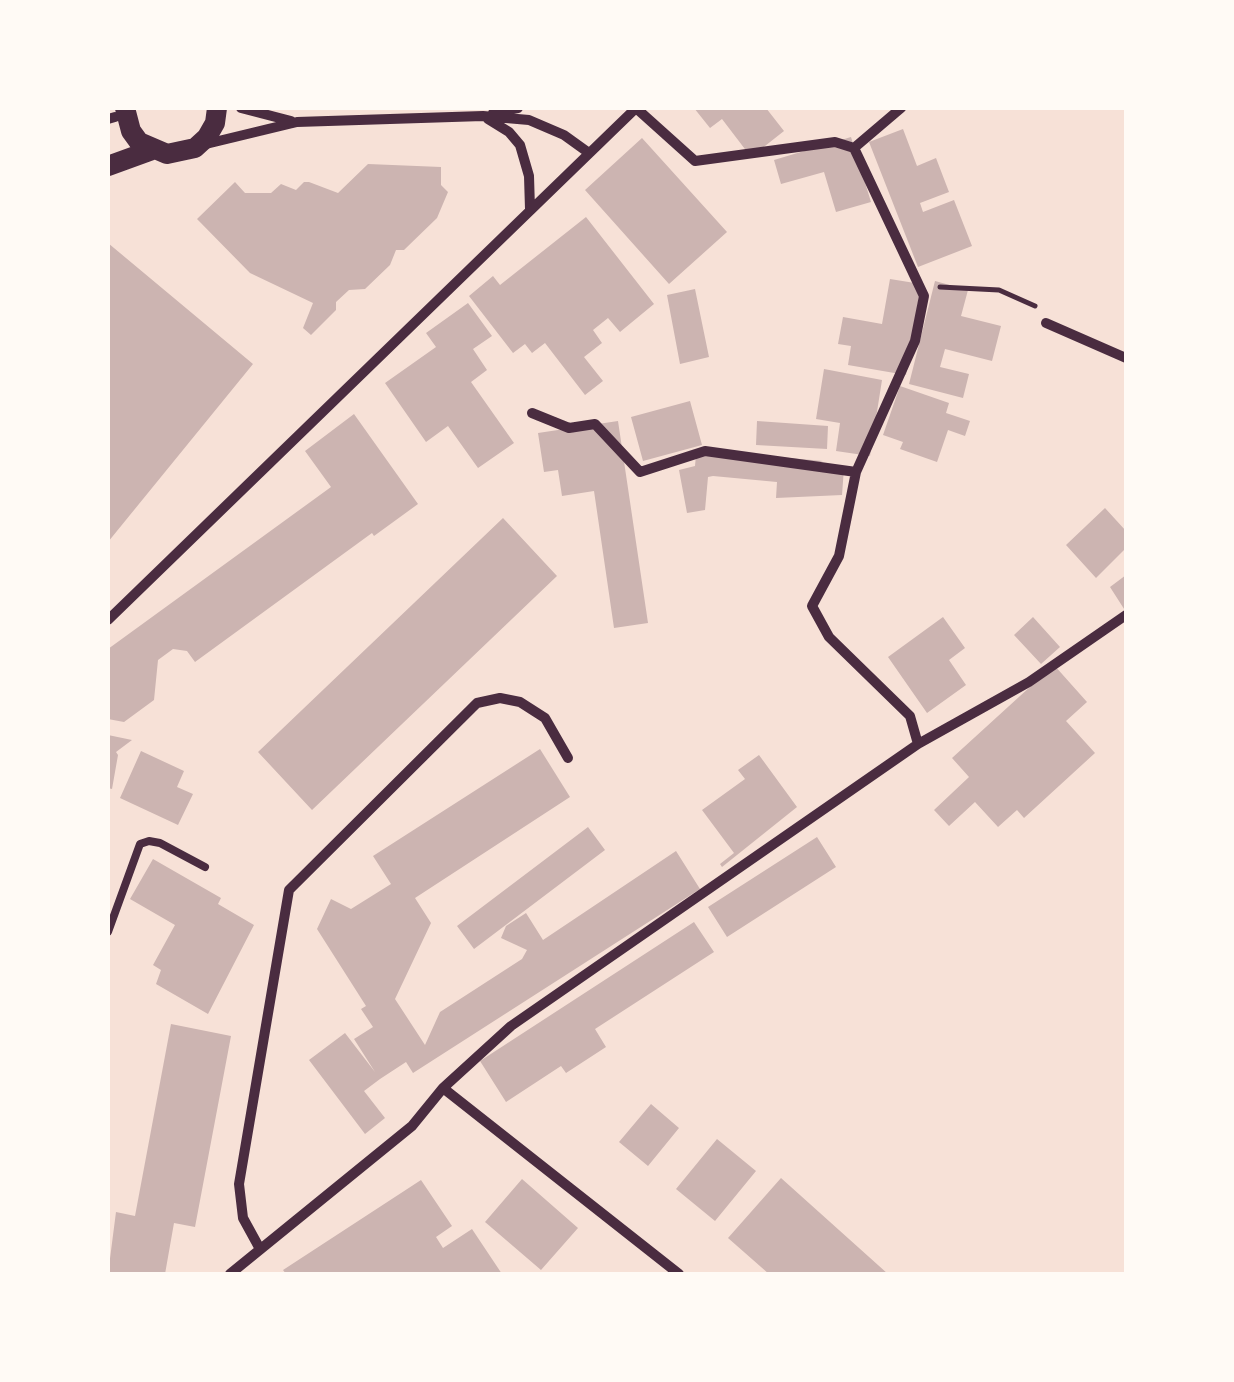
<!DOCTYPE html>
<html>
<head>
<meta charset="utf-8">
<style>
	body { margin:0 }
	#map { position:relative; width:1234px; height:1382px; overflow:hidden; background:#f7e1d7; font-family:"Titillium Web",sans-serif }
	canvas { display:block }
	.frame { position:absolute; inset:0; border:110px solid #fffaf5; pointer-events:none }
</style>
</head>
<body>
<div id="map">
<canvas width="1234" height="1382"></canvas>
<div class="frame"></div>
</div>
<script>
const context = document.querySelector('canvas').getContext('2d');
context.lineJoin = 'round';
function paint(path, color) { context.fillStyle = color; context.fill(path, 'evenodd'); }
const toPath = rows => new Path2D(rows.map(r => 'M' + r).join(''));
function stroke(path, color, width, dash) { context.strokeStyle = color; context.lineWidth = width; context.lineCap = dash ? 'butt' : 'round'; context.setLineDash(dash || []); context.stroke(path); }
paint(toPath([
	[694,108,766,108,784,131,751,157,722,119,710,128],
	[903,129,917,166,936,158,949,192,920,203,923,212,954,200,972,246,918,267,869,142],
	[851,137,871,202,836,212,824,172,781,184,774,160],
	[642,138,727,232,669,284,585,190],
	[368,164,441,167,441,185,448,192,437,218,404,250,396,250,390,265,365,289,349,290,336,302,336,310,311,335,303,328,313,303,250,273,197,219,235,182,245,193,271,193,281,184,296,190,304,182,309,182,338,193],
	[586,217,654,304,620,332,608,318,593,330,602,343,584,357,603,381,585,395,545,343,532,353,525,344,513,353,469,296,493,276,500,285],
	[108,243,253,364,108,542],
	[890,279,921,284,906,375,848,365,851,346,838,344,843,317,882,324],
	[935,281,968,290,961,316,1001,326,992,361,945,349,940,367,969,374,963,398,909,384],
	[695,289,709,357,680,364,667,295],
	[468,303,492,336,473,349,487,370,471,382,514,443,478,468,448,426,426,442,385,383,436,347,426,333],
	[824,369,882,380,870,456,836,451,840,423,816,419],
	[900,386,949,403,946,413,970,421,965,436,948,430,937,462,900,449,903,442,883,435],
	[690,401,702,445,643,461,631,417],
	[354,414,418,504,374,536,372,533,195,662,187,651,173,649,158,660,154,700,124,722,108,719,108,649,331,487,305,451],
	[618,421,648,623,614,628,594,491,562,496,558,470,544,472,538,433],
	[757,421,828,426,827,449,756,445],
	[712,451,823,461,811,465,844,468,842,495,776,498,777,482,713,476,708,477,705,510,687,513,679,470,695,466,696,455],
	[1105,508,1126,531,1126,548,1096,578,1066,545],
	[503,518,557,576,312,810,258,752],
	[1126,575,1126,612,1110,587],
	[943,617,965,648,949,660,966,685,927,713,888,657],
	[1033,617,1060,647,1041,664,1014,635],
	[1054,665,1087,702,1066,721,1095,753,1024,818,1017,810,998,827,975,802,949,826,934,810,969,777,952,758],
	[108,735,132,740,116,752,118,755,112,789,108,788],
	[540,749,570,797,415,898,431,923,395,999,425,1045,440,1012,522,959,527,950,501,938,506,926,526,913,543,940,676,851,700,889,413,1073,406,1062,380,1079,364,1091,385,1118,365,1134,309,1060,345,1033,375,1072,354,1039,373,1027,361,1009,366,1006,317,929,331,899,351,909,391,884,373,856],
	[141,751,184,771,177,787,193,794,178,825,120,798],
	[759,755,797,807,722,867,720,864,734,853,702,810,745,779,738,770],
	[588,827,605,850,474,949,457,926],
	[817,837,836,867,727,937,708,907],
	[153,859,221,898,218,904,254,925,208,1014,156,984,161,970,153,965,175,925,130,899],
	[694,922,714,952,595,1029,606,1047,566,1073,561,1066,506,1102,480,1061],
	[171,1024,231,1036,195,1227,174,1223,165,1274,108,1274,116,1212,135,1216],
	[651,1104,679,1128,648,1166,619,1142],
	[717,1139,756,1171,715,1221,676,1189],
	[781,1178,888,1274,769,1274,728,1238],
	[522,1179,578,1228,541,1270,485,1222],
	[421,1180,452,1226,436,1237,443,1248,472,1229,502,1274,286,1274,283,1270]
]), '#ccb4b1');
stroke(toPath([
	[940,287,999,290,1035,306]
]), '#4a2c40', 5);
stroke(toPath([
	[108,932,140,844,149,841,160,843,205,867]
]), '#4a2c40', 8);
stroke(toPath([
	[241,108,291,121],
	[636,108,695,161,835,142,854,148,901,108],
	[493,113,518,108],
	[108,119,115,117],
	[488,119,509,132,520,145,529,176,530,209],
	[206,144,297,122,483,116,529,120,564,135,589,153],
	[854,148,924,296,915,341,856,472,839,556,812,606,829,637,910,716,918,744],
	[1046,323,1126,358],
	[532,413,569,428,595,424,640,472,705,451,856,472],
	[108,620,636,108],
	[443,1088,679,1274],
	[260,1249,243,1218,239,1184,289,890,477,703,500,698,520,702,545,718,568,758],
	[230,1274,412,1126,443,1088,511,1026,918,744,1029,682,1126,615]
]), '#4a2c40', 10);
stroke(toPath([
	[125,108,131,131,139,142,167,154,195,148,207,137,215,123,217,108],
	[108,166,152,150]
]), '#4a2c40', 20);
</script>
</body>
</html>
